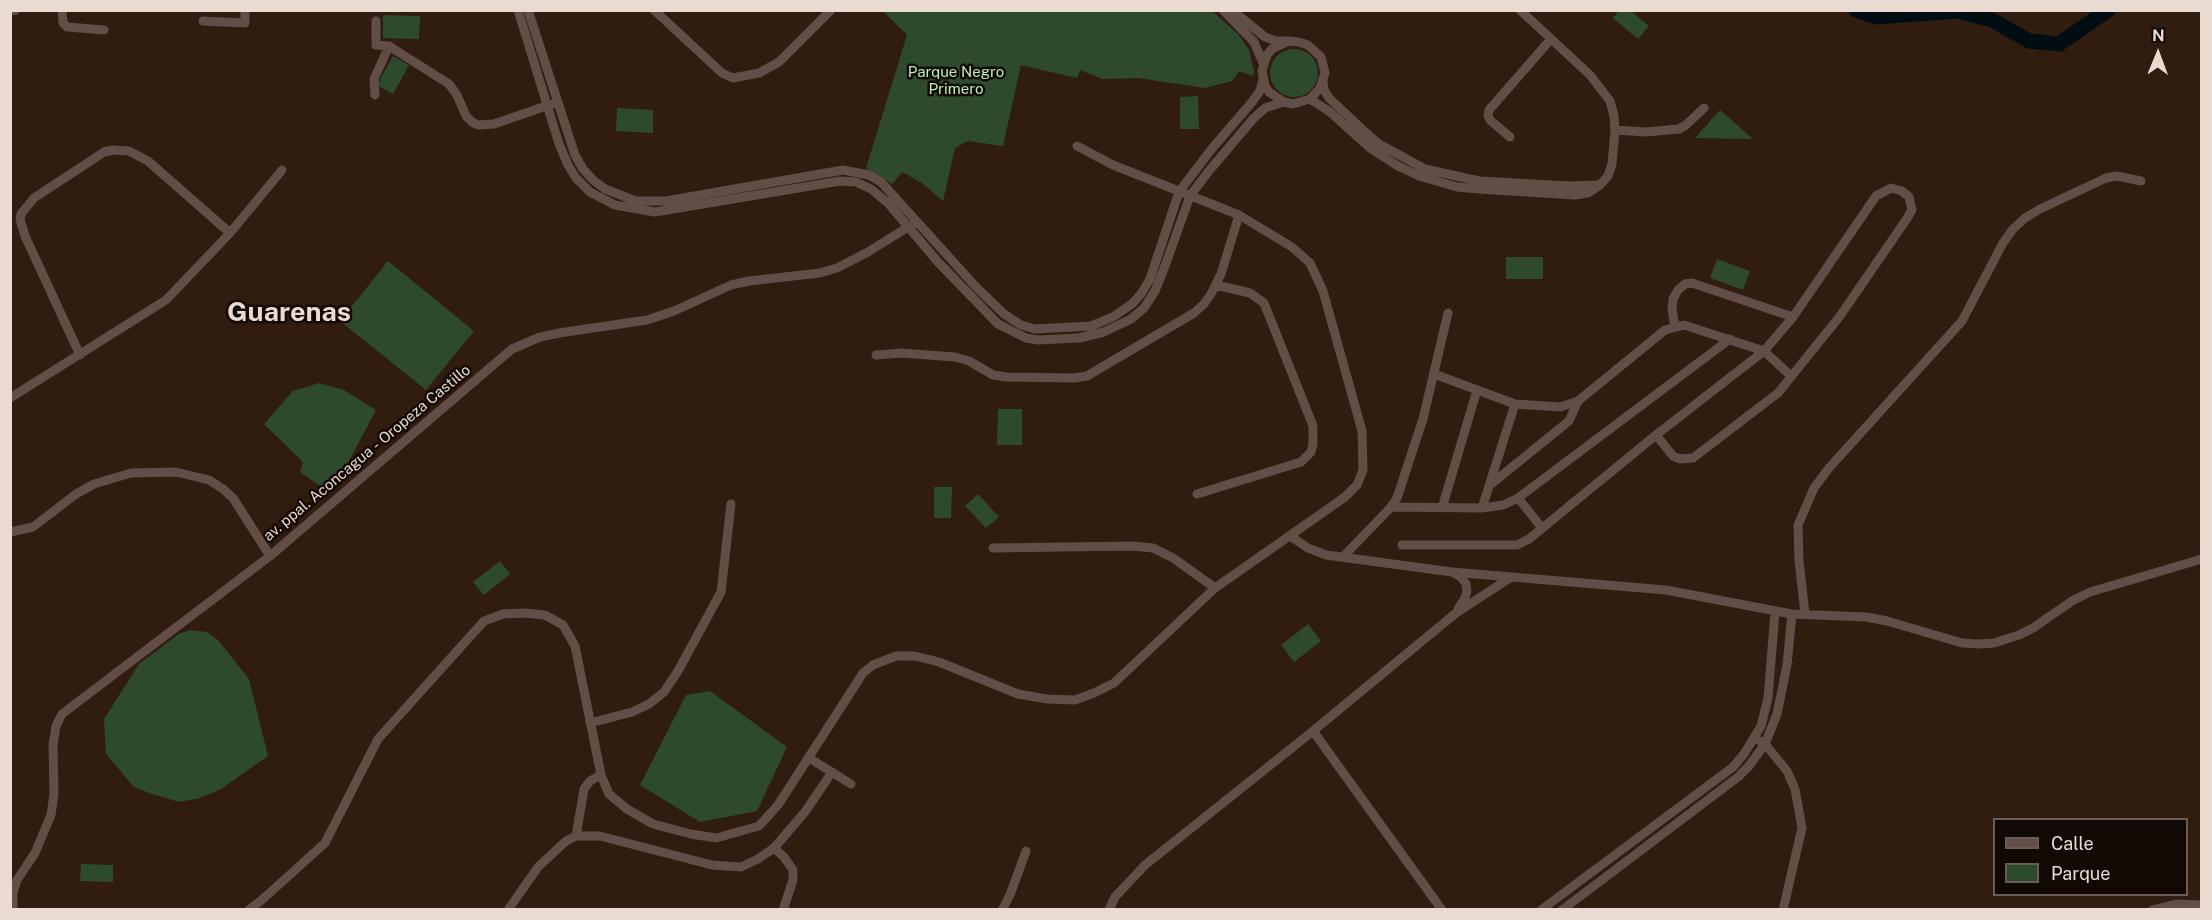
<!DOCTYPE html>
<html>
<head>
<meta charset="utf-8">
<style>
	body { margin:0 }
	#map { position:relative; width:2212px; height:920px; overflow:hidden; background:#311c10; font-family:"Public Sans",sans-serif }
	canvas { display:block }
	.frame { position:absolute; inset:0; border:12px solid #e9dad2; pointer-events:none }
	.legend { position:absolute; left:1993px; top:818px; width:195px; height:78px; box-sizing:border-box; background:#120905; border:2px solid #685d57; margin:0; padding:8px 10px; list-style:none; font-size:18px; color:#e9dad2 }
	.legend li { display:flex; align-items:center; gap:12px; height:30px }
	.legend b { width:30px; border:2px solid #685d57 }
	.north { position:absolute; left:2128px; top:24px; width:60px; height:60px; -webkit-text-stroke:4px #120905; paint-order:stroke; rotate:1deg; font-size:16px; font-weight:700; line-height:24px; text-align:center; color:#e9dad2 }
	.north::after { content:''; display:block; margin:auto; width:21px; height:27px; background:#e9dad2; clip-path:polygon(50% 0,100% 100%,50% 72%,0 100%) }
</style>
</head>
<body>
<div id="map">
<canvas width="2212" height="920"></canvas>
<div class="frame"></div>
<ul class="legend">
<li><b style="height:8px;background:#624d47"></b>Calle</li>
<li><b style="height:16px;background:#2e4a2d"></b>Parque</li>
</ul>
<div class="north">N</div>
</div>
<script>
const context = document.querySelector('canvas').getContext('2d');
context.lineJoin = 'round';
function paint(path, color) { context.fillStyle = color; context.fill(path, 'evenodd'); }
const toPath = rows => new Path2D(rows.map(r => 'M' + r).join(''));
function stroke(path, color, width, dash) { context.strokeStyle = color; context.lineWidth = width; context.lineCap = dash ? 'butt' : 'round'; context.setLineDash(dash || []); context.stroke(path); }
function write(font, color, halo, rows, align = 'center') {
  context.font = font + ' "Public Sans",sans-serif'; context.lineWidth = 5; context.setLineDash([]); context.textBaseline = 'middle'; context.strokeStyle = halo; context.fillStyle = color; for (const [text, x, y, turn = 0] of rows) {
    context.save(); context.translate(x, y); context.rotate((+turn || 0) * Math.PI / 180); context.textAlign = isNaN(turn) ? turn : align; if (halo) context.strokeText(text, 0, 0); context.fillText(text, 0, 0); context.restore();
  }
}
paint(toPath([
	[883,11,1212,11,1239,35,1249,50,1254,71,1253,76,1239,71,1232,81,1205,88,1138,78,1102,79,1080,70,1077,78,1021,65,1003,146,968,141,955,148,943,201,922,183,902,172,892,184,866,168,907,35],
	[1619,11,1631,11,1649,26,1638,39,1613,18],
	[383,15,420,16,419,39,383,38],
	'1270 73a24 24 0 1 1 48 0a24 24 0 1 1-48 0Z',
	[393,56,409,65,393,94,377,85],
	[1198,96,1199,129,1180,129,1180,97],
	[617,108,653,110,653,133,616,131],
	[1720,110,1753,139,1695,138],
	[1506,257,1543,257,1543,279,1506,279],
	[1717,259,1750,271,1743,290,1710,278],
	[388,261,474,331,426,390,340,321],
	[319,383,344,390,376,410,348,463,350,469,341,484,321,487,300,472,303,462,264,424,293,391],
	[998,409,1022,409,1022,445,997,445],
	[934,487,952,487,951,518,934,518],
	[978,494,999,517,986,528,965,506],
	[500,561,510,574,484,595,473,582],
	[1308,624,1321,641,1294,662,1281,645],
	[190,630,207,632,218,640,249,679,268,756,221,789,200,798,179,802,149,793,133,786,106,754,104,719,139,664,179,634],
	[710,691,787,747,757,811,700,822,640,785,686,695],
	[81,864,113,865,113,882,80,881]
]), '#2e4a2d');
stroke(toPath([
	[1856,10,1876,17,1958,11,1992,20,2029,41,2059,44,2108,10]
]), '#000d13', 15);
stroke(toPath([
	[62,10,63,23,67,27,104,30],
	[518,10,559,144,568,165,576,178,590,192,615,205,655,212,840,181,856,182,871,189,888,203,938,262,998,324,1026,338,1038,340,1079,338,1104,332,1131,319,1144,308,1155,291,1165,266,1190,196,1208,172,1253,119,1265,108,1284,102],
	[528,10,575,155,583,169,593,180,605,189,636,201,666,201,843,170,869,175,881,182,977,288,1004,314,1021,325,1035,329,1091,326,1113,317,1133,303,1141,294,1150,279,1179,192,1210,151,1252,102,1260,91,1263,79],
	[654,10,722,73,733,78,759,73,779,62,831,10],
	[1223,10,1254,42,1263,63],
	[1232,10,1265,37,1276,41,1289,41,1299,42,1308,45,1321,57,1325,73,1320,88,1310,99,1293,104,1284,102,1269,92,1265,86,1262,71,1267,55,1272,49,1289,41],
	[10,11,16,10],
	[203,21,245,23,245,10],
	[376,21,376,45,389,46,449,84,457,95,466,116,472,122,478,125,494,124,552,104],
	[1323,81,1324,90,1329,98,1362,129,1379,144,1425,169,1479,181,1570,186,1598,185],
	[375,95,374,79,389,46],
	[1310,99,1330,112,1370,148,1398,166,1419,176,1457,187,1479,189,1575,195,1588,193,1600,185,1608,176,1612,164,1615,130,1614,116,1610,101,1590,75,1520,10],
	[1615,130,1646,132,1679,129,1686,125,1704,108],
	[1510,137,1490,120,1488,115,1489,110,1551,39],
	[1675,327,1672,309,1673,299,1678,290,1685,284,1692,283,1793,317],
	[80,355,25,236,20,219,21,214,34,198,104,152,113,150,129,151,148,161,230,233],
	[876,355,901,353,955,357,969,361,993,375,1006,377,1075,378,1087,376,1194,313,1204,304,1211,294,1221,274,1239,215],
	[1434,374,1515,404,1560,407,1578,401,1665,330,1684,325,1764,351,1791,376],
	[10,398,166,300,230,233,282,170],
	[1490,485,1569,421,1578,401],
	[1197,494,1301,462,1311,452,1313,444,1313,426,1264,303,1250,293,1216,285],
	[1518,498,1542,528],
	[1391,507,1482,508,1503,505,1518,498,1730,339],
	[1442,508,1477,390],
	[1482,508,1515,404],
	[10,532,33,527,76,494,94,484,131,473,176,472,209,480,223,489,233,498,270,556],
	[1290,536,1308,548,1326,555,1452,572,1666,590,1792,614,1866,617,1887,621,1962,643,1979,644,1994,643,2019,635,2033,628,2072,601,2090,592,2202,559],
	[1402,545,1517,545,1529,539,1656,435,1764,351,1793,317,1876,196,1891,188,1902,191,1909,197,1912,210,1906,220,1840,316,1778,393,1693,458,1680,459,1673,456,1656,435],
	[993,548,1132,546,1153,548,1173,558,1215,588],
	[1343,557,1391,507,1397,498,1423,419,1448,313],
	[1454,573,1461,577,1466,584,1467,591,1465,598,1458,609],
	[1805,614,1799,561,1798,525,1814,488,1829,468,1962,321,2003,243,2013,229,2025,218,2040,209,2106,178,2117,176,2141,181],
	[590,723,632,712,649,704,664,692,678,671,721,592,731,504],
	[1313,731,1442,910],
	[1760,741,1765,744,1787,771,1795,789,1802,828,1783,910],
	[809,758,851,784],
	[576,836,584,789,590,781,601,775],
	[774,848,784,857,793,870,793,880,783,910],
	[13,910,13,893,17,880,35,853,51,815,54,794,53,745,56,726,62,714,270,556,512,349,540,337,559,333,647,320,674,311,731,285,749,281,820,273,837,268,868,252,916,222],
	[249,910,264,898,325,843,378,739,484,621,503,614,524,613,545,615,563,625,575,646,601,775,609,794,627,809,653,824,691,834,716,838,759,826,778,805,863,673,873,665,896,656,915,656,939,662,1018,694,1047,699,1075,700,1094,693,1114,683,1215,588,1345,497,1357,485,1363,470,1362,431,1323,291,1310,263,1292,247,1239,215,1113,165,1077,146],
	[508,910,538,867,566,841,576,836,600,836,712,865,741,867,758,859,774,848,805,812,832,772],
	[1002,910,1010,895,1026,851],
	[1109,910,1115,897,1145,865,1313,731,1456,613,1510,578],
	[1541,910,1733,767,1744,754,1761,726,1768,698,1775,612],
	[1562,910,1738,777,1749,766,1765,744,1777,714,1787,665,1792,614],
	[2152,910,2176,904,2202,905]
]), '#624d47', 9);
write('15px', '#b8f1b6', '#120905', [
	["Parque Negro",956,72],
	["Primero",956,89]
]);
write('15px', '#e9dad2', '#120905', [
	["av. ppal. Aconcagua - Oropeza Castillo",367,453,-40]
]);
write('bold 27px', '#e9dad2', '#120905', [
	["Guarenas",289,313]
]);
</script>
</body>
</html>
